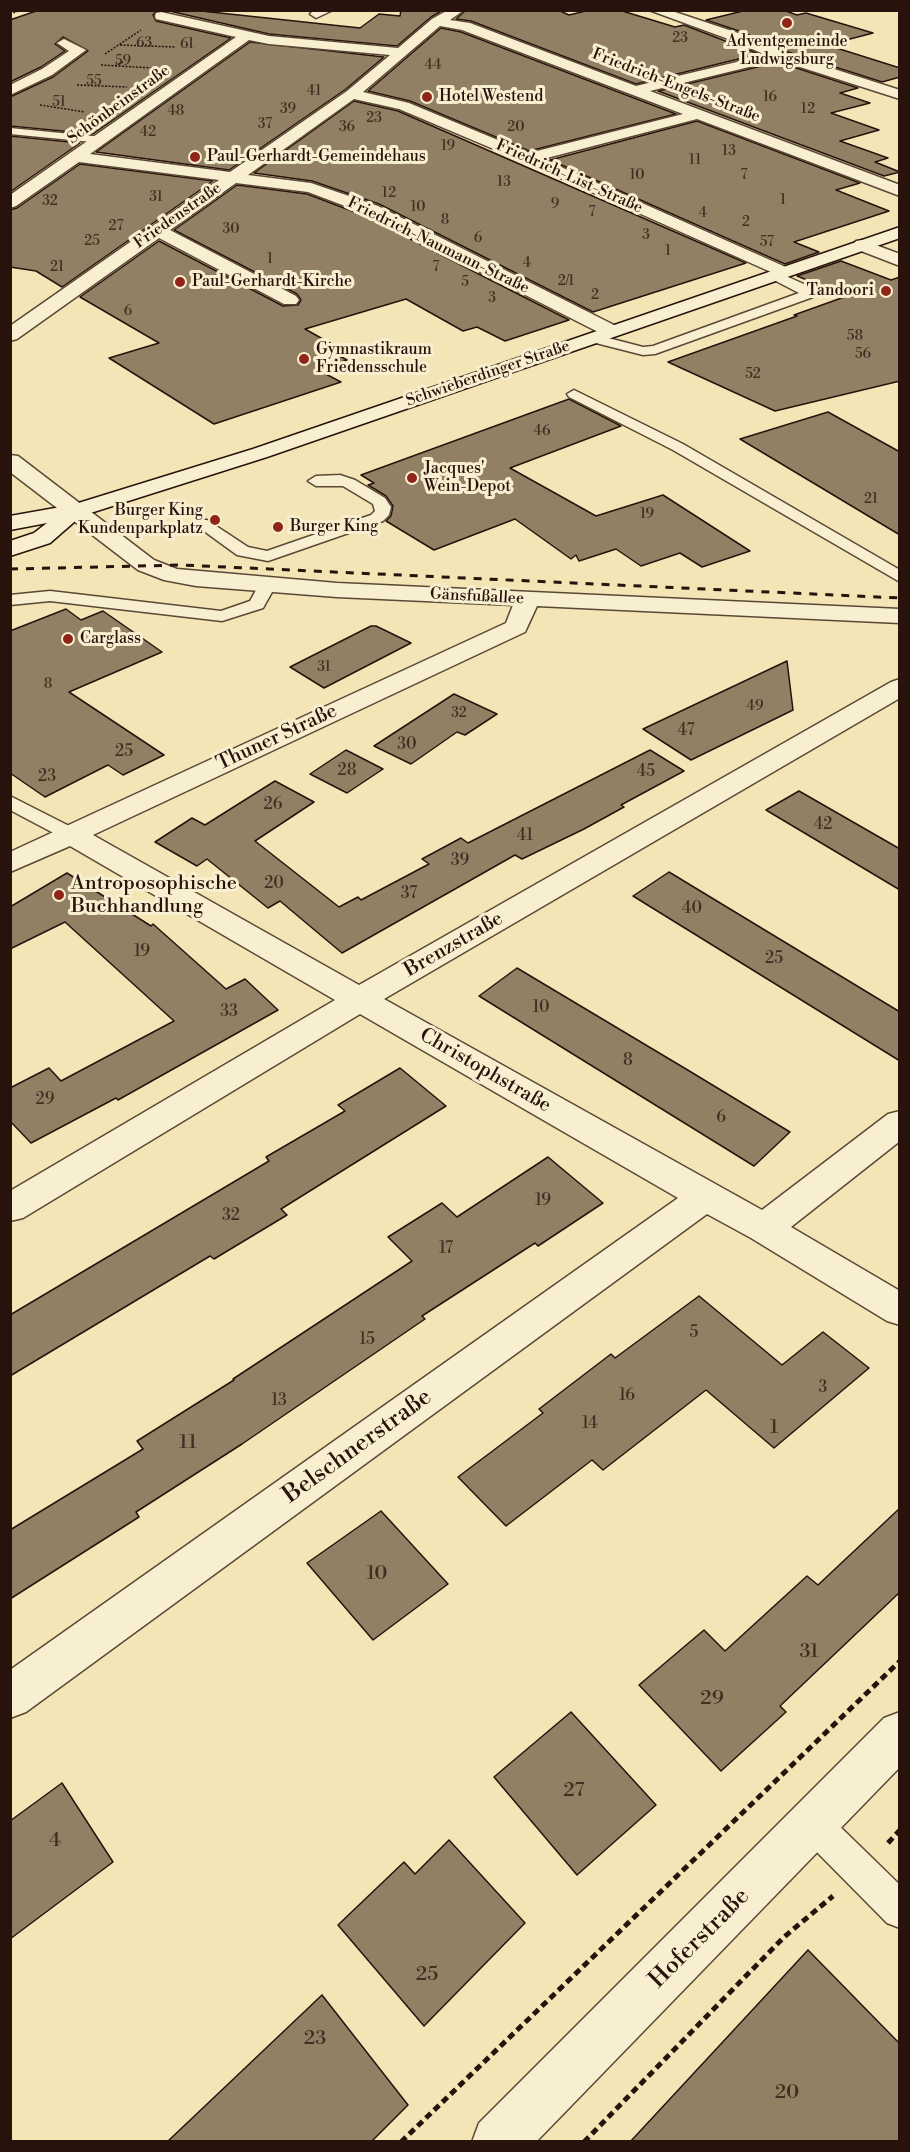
<!DOCTYPE html>
<html>
<head>
<meta charset="utf-8">
<style>
	body { margin:0 }
	#map { position:relative; width:910px; height:2152px; overflow:hidden; background:#f4e5b6; font-family:"Libre Bodoni",serif }
	canvas { display:block }
	.frame { position:absolute; inset:0; border:12px solid #27130c; pointer-events:none }
</style>
</head>
<body>
<div id="map">
<canvas width="910" height="2152"></canvas>
<div class="frame"></div>
</div>
<script>
const context = document.querySelector('canvas').getContext('2d');
context.lineJoin = 'round';
function paint(path, color) { context.fillStyle = color; context.fill(path, 'evenodd'); }
const toPath = rows => new Path2D(rows.map(r => 'M' + r).join(''));
function stroke(path, color, width, dash) { context.strokeStyle = color; context.lineWidth = width; context.lineCap = dash ? 'butt' : 'round'; context.setLineDash(dash || []); context.stroke(path); }
function write(font, color, halo, rows, align = 'center') {
  context.font = font + ' "Libre Bodoni",serif'; context.lineWidth = 6; context.setLineDash([]); context.textBaseline = 'middle'; context.strokeStyle = halo; context.fillStyle = color; for (const [text, x, y, turn = 0] of rows) {
    context.save(); context.translate(x, y); context.rotate((+turn || 0) * Math.PI / 180); context.textAlign = isNaN(turn) ? turn : align; if (halo) context.strokeText(text, 0, 0); context.fillText(text, 0, 0); context.restore();
  }
}
const building = toPath([
	[39,10,157,10,153,15,156,21,231,38,93,134,10,126,10,97,53,77,88,51,63,37,55,44,65,51,41,67,10,82,10,20,39,10],
	[165,10,192,10,360,28,379,14,400,16,401,10,443,10,431,17,397,46,269,34,165,10],
	[466,10,558,10,569,15,590,10,619,10,675,27,684,25,759,54,636,84,471,21,456,19,466,10],
	[747,10,783,10,797,15,806,13,873,33,827,45,900,68,900,77,882,82,785,51,742,32,706,20,747,10],
	[441,28,461,32,676,114,529,151,410,101,368,91,441,28],
	[250,42,384,57,346,89,229,170,96,152,250,42],
	[778,62,858,88,840,93,870,103,831,113,879,130,840,141,888,158,875,162,900,172,884,176,658,91,778,62],
	[354,101,398,111,746,263,593,312,379,204,312,181,254,173,354,101],
	[697,121,860,183,836,190,889,211,794,242,819,252,785,264,550,160,697,121],
	[10,136,80,143,10,192,10,136],
	[80,164,213,181,62,287,36,271,10,267,10,210,17,208,80,164],
	[237,185,307,194,365,216,569,320,505,341,477,327,463,331,406,299,305,329,344,351,336,354,347,360,318,370,341,382,214,424,109,358,159,343,80,297,159,241,283,306,298,305,301,300,297,294,174,230,237,185],
	[841,261,891,280,900,277,900,381,775,411,668,362,797,316,794,315,847,296,797,276,841,261],
	[569,399,621,426,510,468,596,516,663,495,750,551,702,567,680,553,641,566,616,549,579,561,576,555,571,559,515,519,434,550,386,521,391,516,393,506,386,496,368,485,374,483,361,475,569,399],
	[828,412,900,452,900,535,740,439,828,412],
	[66,609,81,620,103,611,162,652,69,692,164,755,123,775,108,765,45,797,10,773,10,631,66,609],
	[371,626,376,626,411,643,324,688,290,667,371,626],
	[787,661,793,710,691,760,643,729,787,661],
	[454,694,497,714,465,735,457,732,411,764,374,746,454,694],
	[346,750,383,769,347,793,310,774,346,750],
	[650,750,684,771,621,805,624,807,584,829,522,859,515,855,342,953,280,901,268,908,207,859,197,866,155,842,192,818,205,825,275,781,314,802,255,841,339,907,358,897,361,900,429,864,422,859,461,838,468,843,650,750],
	[799,791,900,849,900,890,766,810,799,791],
	[669,872,900,1012,900,1061,633,896,669,872],
	[67,873,151,926,153,924,226,989,245,979,278,1010,118,1100,116,1098,31,1143,10,1121,10,1088,49,1068,61,1081,174,1021,65,922,10,949,10,907,67,873],
	[517,968,691,1072,790,1132,754,1166,479,996,517,968],
	[400,1068,446,1106,281,1209,287,1215,214,1259,210,1256,10,1376,10,1315,269,1161,266,1157,345,1111,338,1105,400,1068],
	[548,1157,603,1203,538,1246,535,1243,422,1316,425,1319,242,1444,136,1512,139,1517,10,1599,10,1530,143,1449,137,1441,234,1380,233,1379,412,1261,388,1237,442,1203,457,1217,548,1157],
	[699,1296,782,1365,823,1332,869,1368,774,1448,706,1390,603,1470,592,1460,506,1526,458,1477,543,1413,539,1409,611,1354,615,1358,699,1296],
	[900,1508,900,1592,780,1706,786,1712,721,1771,639,1685,704,1630,725,1651,807,1576,818,1585,900,1508],
	[381,1511,448,1584,373,1640,307,1563,381,1511],
	[571,1712,656,1805,577,1875,494,1777,571,1712],
	[62,1783,113,1862,10,1939,10,1821,62,1783],
	[449,1840,525,1923,424,2026,338,1925,404,1862,415,1874,449,1840],
	[808,1950,900,2044,900,2142,630,2142,808,1950],
	[322,1995,408,2105,371,2142,167,2142,322,1995]
]);
paint(building, '#928064');
stroke(building, '#27130c', 1.5);
const service = toPath([
	[10,128,102,137,108,140,102,143,10,134,10,128],
	[775,271,808,286,815,294,813,297,655,354,643,355,588,341,586,338,593,334,643,347,653,346,799,293,770,278,769,275,770,272,775,271],
	[574,390,683,444,900,570,900,582,673,450,569,397,567,394,574,390],
	[340,475,355,480,385,498,391,507,389,515,383,521,268,561,237,555,193,523,195,520,207,520,248,547,267,551,371,515,375,511,373,504,343,486,316,486,308,481,316,476,340,475],
	[267,580,273,581,276,585,263,608,222,621,50,601,10,605,10,595,50,591,221,611,250,601,261,581,267,580],
	[10,796,77,830,80,834,77,838,70,840,63,838,10,810,10,796],
	[813,1807,825,1812,900,1885,900,1928,887,1923,801,1836,796,1824,801,1812,813,1807]
]);
const minor = toPath([
	[333,10,316,18,310,14,314,10,333,10],
	[448,10,464,10,450,20,470,23,636,86,766,55,731,40,649,10,669,10,741,34,784,53,900,90,900,99,778,60,650,91,900,185,900,196,697,119,543,159,788,268,791,272,788,276,782,277,522,161,399,109,354,99,248,175,311,183,378,206,618,327,620,331,618,335,604,335,366,214,308,192,236,183,170,230,296,296,299,300,296,304,284,304,159,238,17,339,10,341,10,326,219,180,79,162,16,206,10,208,10,195,236,37,156,19,155,16,156,13,161,12,269,36,398,48,432,19,448,10],
	[440,26,462,30,683,114,529,153,409,103,363,92,440,26],
	[249,40,269,44,390,55,347,91,230,172,90,154,249,40],
	[64,39,86,50,52,75,10,95,10,85,42,69,69,51,57,43,64,39],
	[862,240,900,254,900,266,856,249,853,245,856,241,862,240],
	[10,455,18,456,154,560,177,569,337,583,900,609,900,623,537,606,525,632,93,835,359,985,891,682,900,679,900,698,384,999,762,1210,888,1114,900,1111,900,1141,791,1227,900,1291,900,1325,887,1321,751,1238,707,1214,26,1712,10,1718,10,1670,678,1198,360,1014,23,1218,10,1221,10,1191,335,1000,70,846,10,872,10,852,506,623,513,605,337,597,196,586,164,580,138,570,10,472,10,455],
	[900,1712,900,1767,536,2142,472,2142,479,2123,884,1718,900,1712]
]);
const secondary = toPath([
	[900,227,900,238,267,457,81,516,50,543,10,556,10,541,34,533,47,523,10,530,10,516,72,505,253,449,900,227]
]);
stroke(service, '#5a4836', 3);
stroke(minor, '#5a4836', 3);
stroke(secondary, '#27130c', 3);
stroke(toPath([
	[10,14,22,10],
	[120,45,175,47],
	[105,54,141,30],
	[101,65,153,68],
	[115,66,123,62],
	[77,85,127,87],
	[40,105,85,112]
]), '#27130c', 1.5, [2, 1.5]);
stroke(toPath([
	[888,1843,900,1830],
	[401,2142,900,1661],
	[584,2142,784,1937,833,1896]
]), '#27130c', 5, [7, 4.5]);
paint(service, '#f8eed0');
paint(minor, '#f8eed0');
paint(secondary, '#f8eed0');
stroke(toPath([
	[10,569,182,565,900,598]
]), '#27130c', 3, [8, 8]);
for (const [x, y, r, color] of [
	[787,23,6,"#8f2418"],
	[427,97,6,"#8f2418"],
	[195,157,6,"#8f2418"],
	[180,282,6,"#8f2418"],
	[886,291,6,"#8f2418"],
	[304,359,6,"#8f2418"],
	[412,478,6,"#8f2418"],
	[215,520,6,"#8f2418"],
	[278,527,6,"#8f2418"],
	[68,639,6,"#8f2418"],
	[59,895,6,"#8f2418"]
]) { const dot = new Path2D(); dot.arc(x, y, r, 0, 2 * Math.PI); context.fillStyle = color; context.fill(dot); stroke(dot, '#f8eed0', 2); }
write('14px', '#422e22', null, [
	["23",680,39],
	["63",144,44],
	["61",187,45],
	["59",123,62],
	["44",433,66],
	["55",94,82],
	["41",314,92],
	["16",770,98],
	["51",59,103],
	["39",288,110],
	["12",808,110],
	["48",176,112],
	["23",374,119],
	["37",265,125],
	["36",347,128],
	["20",516,128],
	["42",148,133],
	["19",448,147],
	["13",729,152],
	["11",695,161],
	["10",637,176],
	["7",744,176],
	["13",504,183],
	["12",389,194],
	["31",156,198],
	["1",783,201],
	["32",50,202],
	["9",555,205],
	["10",418,208],
	["7",592,213],
	["4",703,214],
	["8",445,221],
	["2",746,223],
	["27",116,227],
	["30",231,230],
	["3",646,236],
	["6",478,239],
	["25",92,242],
	["57",767,243],
	["1",668,252],
	["1",270,260],
	["4",527,264],
	["21",57,268],
	["7",436,268],
	["2/1",566,282],
	["5",465,283],
	["2",595,296],
	["3",492,299],
	["6",128,312],
	["58",855,337],
	["56",863,355],
	["52",753,375],
	["46",542,432],
	["21",871,500],
	["19",647,515],
	["31",324,668],
	["8",48,685],
	["49",755,707],
	["32",459,714]
]);
write('16px', '#27130c', '#f8eed0', [
	["Adventgemeinde",787,42,"center"],
	["Ludwigsburg",787,60,"center"],
	["Hotel Westend",439,97],
	["Paul-Gerhardt-Gemeindehaus",207,157],
	["Paul-Gerhardt-Kirche",192,282],
	["Tandoori",874,291,"right"],
	["Gymnastikraum",316,350],
	["Friedensschule",316,368],
	["Jacques'",424,469],
	["Wein-Depot",424,487],
	["Burger King",203,511,"right"],
	["Kundenparkplatz",203,529,"right"],
	["Burger King",290,527],
	["Carglass",80,639]
], 'left');
write('16px', '#27130c', '#f8eed0', [
	["Friedrich-Engels-Straße",676,86,21],
	["Schönbeinstraße",119,105,-36],
	["Friedrich-List-Straße",569,177,24],
	["Friedenstraße",178,216,-35],
	["Friedrich-Naumann-Straße",438,246,26],
	["Schwieberdinger Straße",488,374,-19],
	["Gänsfußallee",477,597,3]
]);
write('16px', '#422e22', null, [
	["47",686,731],
	["30",407,745],
	["25",124,752],
	["28",347,771],
	["45",646,772],
	["23",47,777],
	["26",273,805],
	["42",823,825],
	["41",525,836],
	["39",460,861],
	["20",274,884],
	["37",409,894],
	["40",692,909],
	["19",142,952],
	["25",774,959],
	["10",541,1008],
	["33",229,1012],
	["8",628,1061],
	["29",45,1100],
	["6",721,1118],
	["19",543,1201],
	["32",231,1216],
	["17",446,1249],
	["5",694,1333],
	["15",367,1340],
	["3",823,1388],
	["16",627,1396],
	["13",279,1401],
	["14",590,1424]
]);
write('20px', '#27130c', '#f8eed0', [
	["Thuner Straße",277,738,-25],
	["Brenzstraße",454,945,-30],
	["Christophstraße",485,1071,30]
]);
write('20px', '#27130c', '#f8eed0', [
	["Antroposophische",71,884],
	["Buchhandlung",71,907]
], 'left');
write('20px', '#422e22', null, [
	["1",774,1428],
	["11",188,1443],
	["10",377,1574],
	["31",809,1652],
	["29",712,1699],
	["27",574,1791],
	["4",55,1841],
	["25",427,1975],
	["23",315,2039],
	["20",787,2093]
]);
write('24px', '#27130c', '#f8eed0', [
	["Belschnerstraße",358,1447,-36],
	["Hoferstraße",700,1939,-45]
]);
</script>
</body>
</html>
